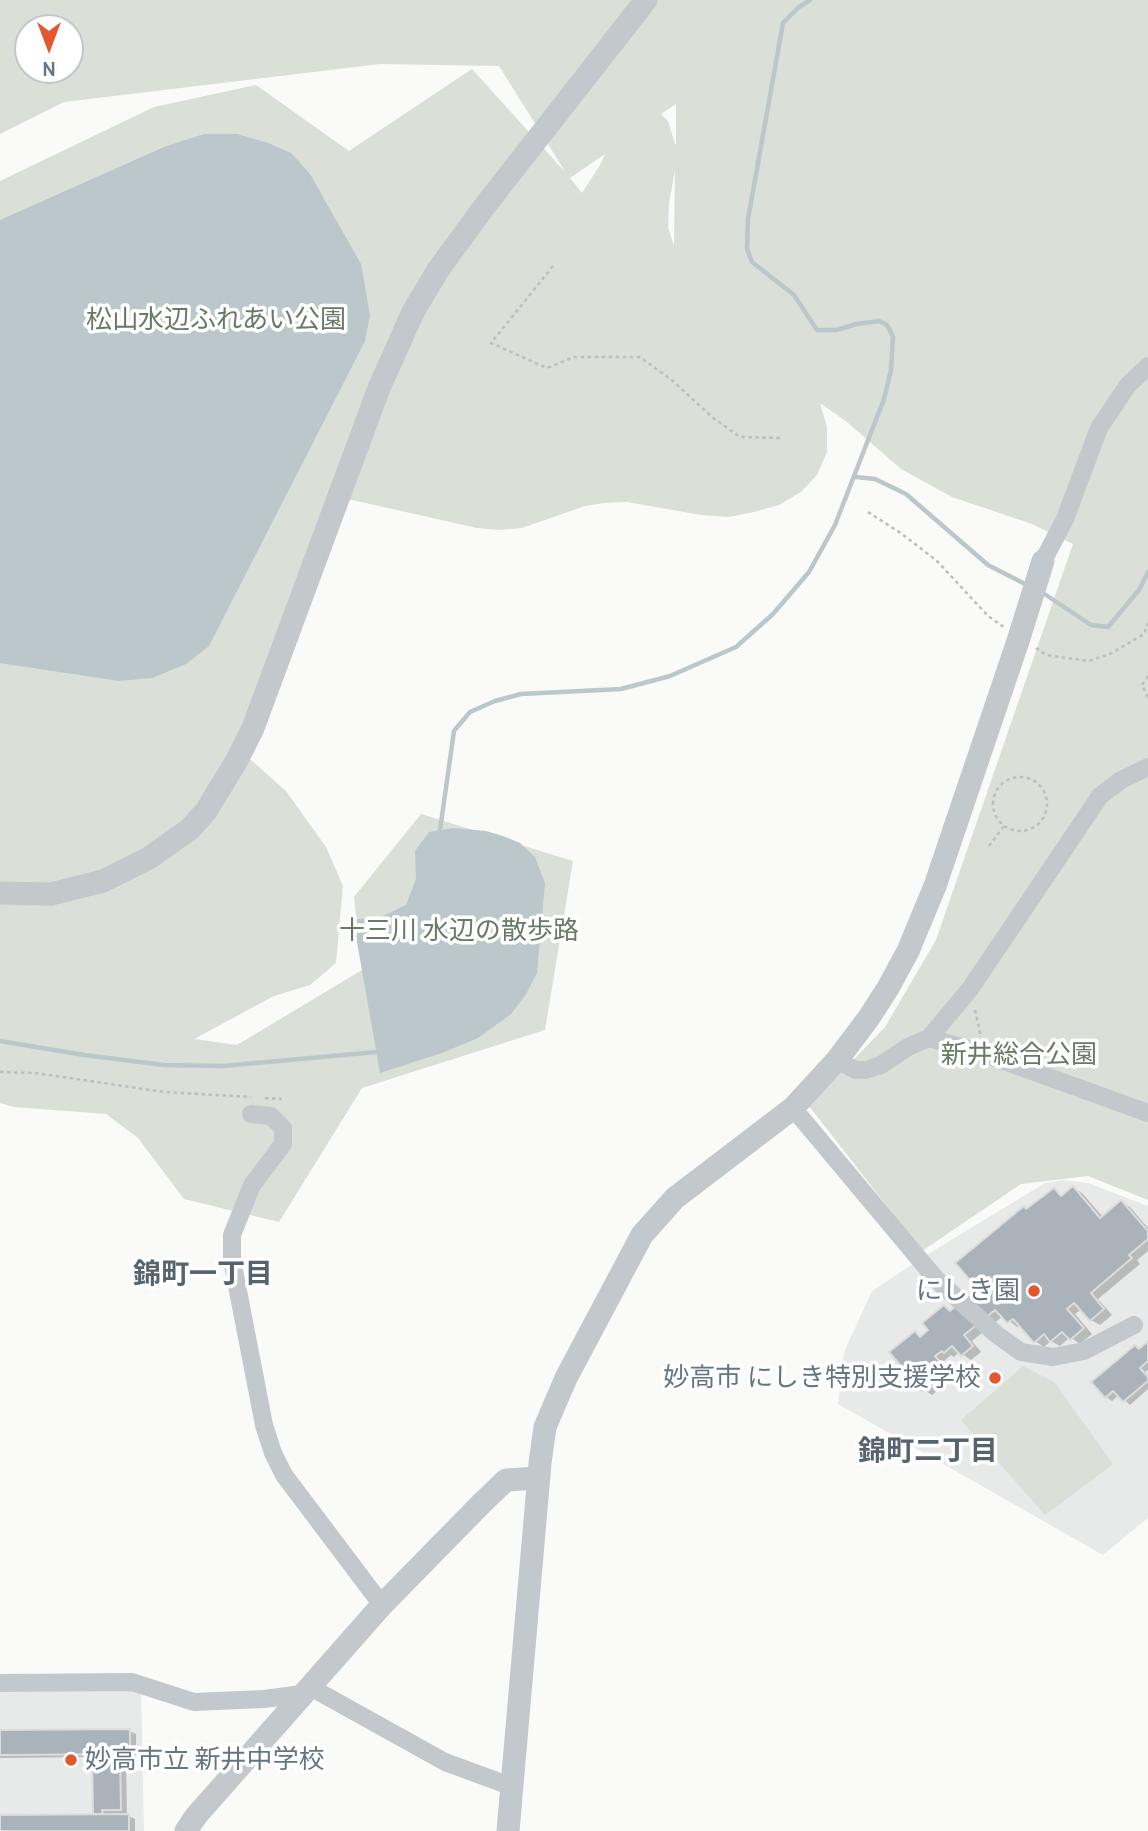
<!DOCTYPE html>
<html>
<head>
<meta charset="utf-8">
<style>
	body { margin:0 }
	#map { position:relative; width:1148px; height:1831px; overflow:hidden; background:#fafaf8; font-family:Cabin,sans-serif }
	canvas { display:block }
	.north { position:absolute; left:14px; top:14px; width:70px; height:70px; box-sizing:border-box; background:#fff; border:2px solid #c1c8cd; border-radius:50%; rotate:180deg; font-size:19px; font-weight:700; line-height:28px; text-align:center; color:#657683 }
	.north::after { content:''; display:block; margin:auto; width:24px; height:32px; background:#e4572e; clip-path:polygon(50% 0,100% 100%,50% 72%,0 100%) }
</style>
</head>
<body>
<div id="map">
<canvas width="1148" height="1831"></canvas>
<div class="north">N</div>
</div>
<script>
const context = document.querySelector('canvas').getContext('2d');
context.lineJoin = 'round';
function paint(path, color) { context.fillStyle = color; context.fill(path, 'evenodd'); }
const toPath = rows => new Path2D(rows.map(r => 'M' + r).join(''));
function stroke(path, color, width, dash) { context.strokeStyle = color; context.lineWidth = width; context.lineCap = dash ? 'butt' : 'round'; context.setLineDash(dash || []); context.stroke(path); }
function write(font, color, halo, rows, align = 'center') {
  context.font = font + ' Cabin,"Noto Sans JP",sans-serif'; context.lineWidth = 7; context.setLineDash([]); context.textBaseline = 'middle'; context.strokeStyle = halo; context.fillStyle = color; for (const [text, x, y, turn = 0] of rows) {
    context.save(); context.translate(x, y); context.rotate((+turn || 0) * Math.PI / 180); context.textAlign = isNaN(turn) ? turn : align; if (halo) context.strokeText(text, 0, 0); context.fillText(text, 0, 0); context.restore();
  }
}
paint(toPath([
	[1063,1180,1088,1183,1148,1206,1148,1518,1103,1555,838,1404,844,1352,872,1291,925,1256,1045,1183],
	[0,1689,141,1689,144,1831,0,1831]
]), '#e8e9e9');
paint(toPath([
	[0,0,1148,0,1148,1200,1088,1176,1021,1184,922,1251,809,1106,885,1027,936,940,1073,544,1032,524,952,497,901,469,847,422,820,403,827,427,827,452,817,475,801,492,779,505,754,512,729,517,701,515,627,502,604,503,585,506,522,528,499,530,477,528,339,497,240,753,251,760,286,791,326,847,343,886,336,963,310,985,274,996,194,1039,237,1045,362,970,354,897,421,814,573,861,545,1030,362,1088,279,1222,184,1199,138,1138,106,1114,14,1107,0,1103,0,181,154,107,256,85,349,151,472,69,566,173,499,66,380,64,64,102,0,134],
	[28,28,70,28,70,70,28,70],
	[676,104,676,144,675,144,668,121,661,114],
	[605,154,600,165,582,193,570,178],
	[675,170,675,171,674,246,668,227,669,203],
	[1023,1366,1054,1382,1113,1464,1045,1515,961,1420]
]), '#dadfd7');
paint(toPath([
	[204,134,237,134,268,143,291,153,310,174,361,264,370,315,365,341,209,646,186,664,152,678,119,681,0,663,0,220,164,147],
	[453,828,486,831,503,836,520,843,535,857,545,883,537,973,526,994,511,1014,478,1038,442,1053,380,1073,353,919,377,919,406,905,416,879,415,851,429,832]
]), '#bbc7cb');
paint(toPath([
	[1073,1188,1082,1193,1103,1217,1121,1202,1130,1207,1148,1228,1148,1251,1137,1260,1140,1264,1098,1299,1112,1315,1100,1325,1091,1320,1082,1309,1075,1314,1092,1334,1080,1344,1070,1337,1060,1346,1051,1341,1044,1347,1035,1341,1020,1325,1017,1327,1003,1316,972,1341,981,1352,971,1360,959,1352,954,1357,951,1355,943,1362,955,1376,932,1395,923,1389,915,1333,922,1337,930,1331,944,1307,952,1311,980,1288,1028,1210,1054,1190,1064,1196],
	[1148,1343,1148,1370,1145,1372,1148,1375,1148,1389,1130,1405,1119,1395,1112,1401,1106,1397,1140,1350],
	[0,1731,129,1731,136,1734,136,1757,126,1757,127,1815,135,1819,135,1831,0,1831,0,1817,95,1816,94,1757,0,1758]
]), '#0003');
stroke(toPath([
	[856,477,875,479,906,494,988,565,1029,586],
	[1040,591,1091,625,1108,627,1139,590,1148,572],
	[440,830,454,731,470,712,495,701,521,694,621,689,670,676,736,647,773,614,809,572,835,525,884,399,891,370,893,337,887,325,879,321,857,324,836,330,817,330,794,295,752,262,747,249,748,219,783,23,799,7,810,0],
	[0,1041,84,1055,164,1065,223,1066,376,1052]
]), '#bbc7cb', 4.5);
const building = toPath([
	[1073,1186,1100,1218,1121,1200,1148,1231,1148,1239,1129,1255,1132,1258,1091,1293,1104,1309,1090,1321,1074,1303,1067,1309,1084,1328,1070,1340,1062,1332,1050,1342,1044,1334,1034,1343,1013,1319,1007,1323,995,1310,964,1335,973,1346,961,1356,952,1346,944,1353,942,1351,935,1356,947,1370,922,1391,889,1352,915,1331,920,1337,928,1330,922,1323,944,1305,950,1311,977,1288,955,1263,1024,1206,1026,1209,1054,1188,1061,1196,1073,1186],
	[1148,1341,1148,1361,1140,1368,1148,1377,1148,1381,1123,1402,1113,1391,1105,1398,1091,1382,1135,1345,1139,1349,1148,1341],
	[130,1729,130,1754,0,1755,0,1730,130,1729],
	[120,1754,121,1810,102,1810,103,1814,93,1814,92,1755,120,1754],
	[129,1814,129,1831,0,1831,0,1815,129,1814]
]);
paint(building, '#aab3b9');
stroke(building, '#dcdcda', 2);
stroke(toPath([
	[553,266,491,343,547,368,574,357,640,357,673,381,712,417,740,437,781,438],
	[868,512,902,534,937,561,988,616,1004,627],
	[1036,648,1046,655,1089,661,1110,654,1144,634,1148,623],
	[1148,676,1142,685,1148,698],
	'993 804a27 27 0 1 1 54 0a27 27 0 1 1-54 0Z',
	[989,846,1004,826],
	[975,1010,981,1037],
	[0,1072,35,1073,165,1092,251,1097],
	[265,1098,282,1099]
]), '#bbbfc2', 2.5, [3.5, 3.5]);
stroke(toPath([
	[1043,561,1065,519,1099,428,1128,385,1148,366],
	[929,1038,985,1054,1148,1113],
	[837,1060,855,1070,866,1070,881,1065,908,1047,929,1038,970,989,1100,796,1121,780,1148,767],
	[793,1108,936,1279,996,1334,1021,1352,1053,1357,1084,1351,1134,1325],
	[251,1114,271,1116,283,1128,283,1144,252,1185,232,1235,232,1260,264,1425,273,1453,284,1475,382,1605],
	[0,1683,132,1682,194,1702,264,1699,302,1694],
	[310,1687,445,1762,513,1787]
]), '#c3c8cc', 18);
stroke(toPath([
	[0,893,51,894,103,881,149,858,190,829,206,811,237,760,253,728,379,388,413,312,438,270,484,207,646,0],
	[186,1831,196,1816,382,1605,481,1504,506,1480,539,1478],
	[508,1831,540,1463,545,1427,566,1378,642,1235,675,1198,793,1108,837,1060,868,1019,888,988,908,951,935,886,1018,641]
]), '#c3c8cc', 23);
stroke(toPath([
	[1018,641,1043,561]
]), '#c3c8cc', 23);
for (const [x, y, r, color] of [
	[1034,1291,7,"#e4572e"],
	[995,1378,7,"#e4572e"],
	[71,1760,7,"#e4572e"]
]) { const dot = new Path2D(); dot.arc(x, y, r, 0, 2 * Math.PI); context.fillStyle = color; context.fill(dot); stroke(dot, '#fff', 2.5); }
write('26px', '#687a64', '#fff', [
	["松山水辺ふれあい公園",216,320],
	["十三川 水辺の散歩路",459,931],
	["新井総合公園",1019,1055]
]);
write('26px', '#657683', '#fff', [
	["にしき園",1020,1291],
	["妙高市 にしき特別支援学校",981,1378],
	["妙高市立 新井中学校",85,1760,"left"]
], 'right');
write('bold 28px', '#57646e', '#fff', [
	["錦町一丁目",203,1275],
	["錦町二丁目",928,1452]
]);
</script>
</body>
</html>
